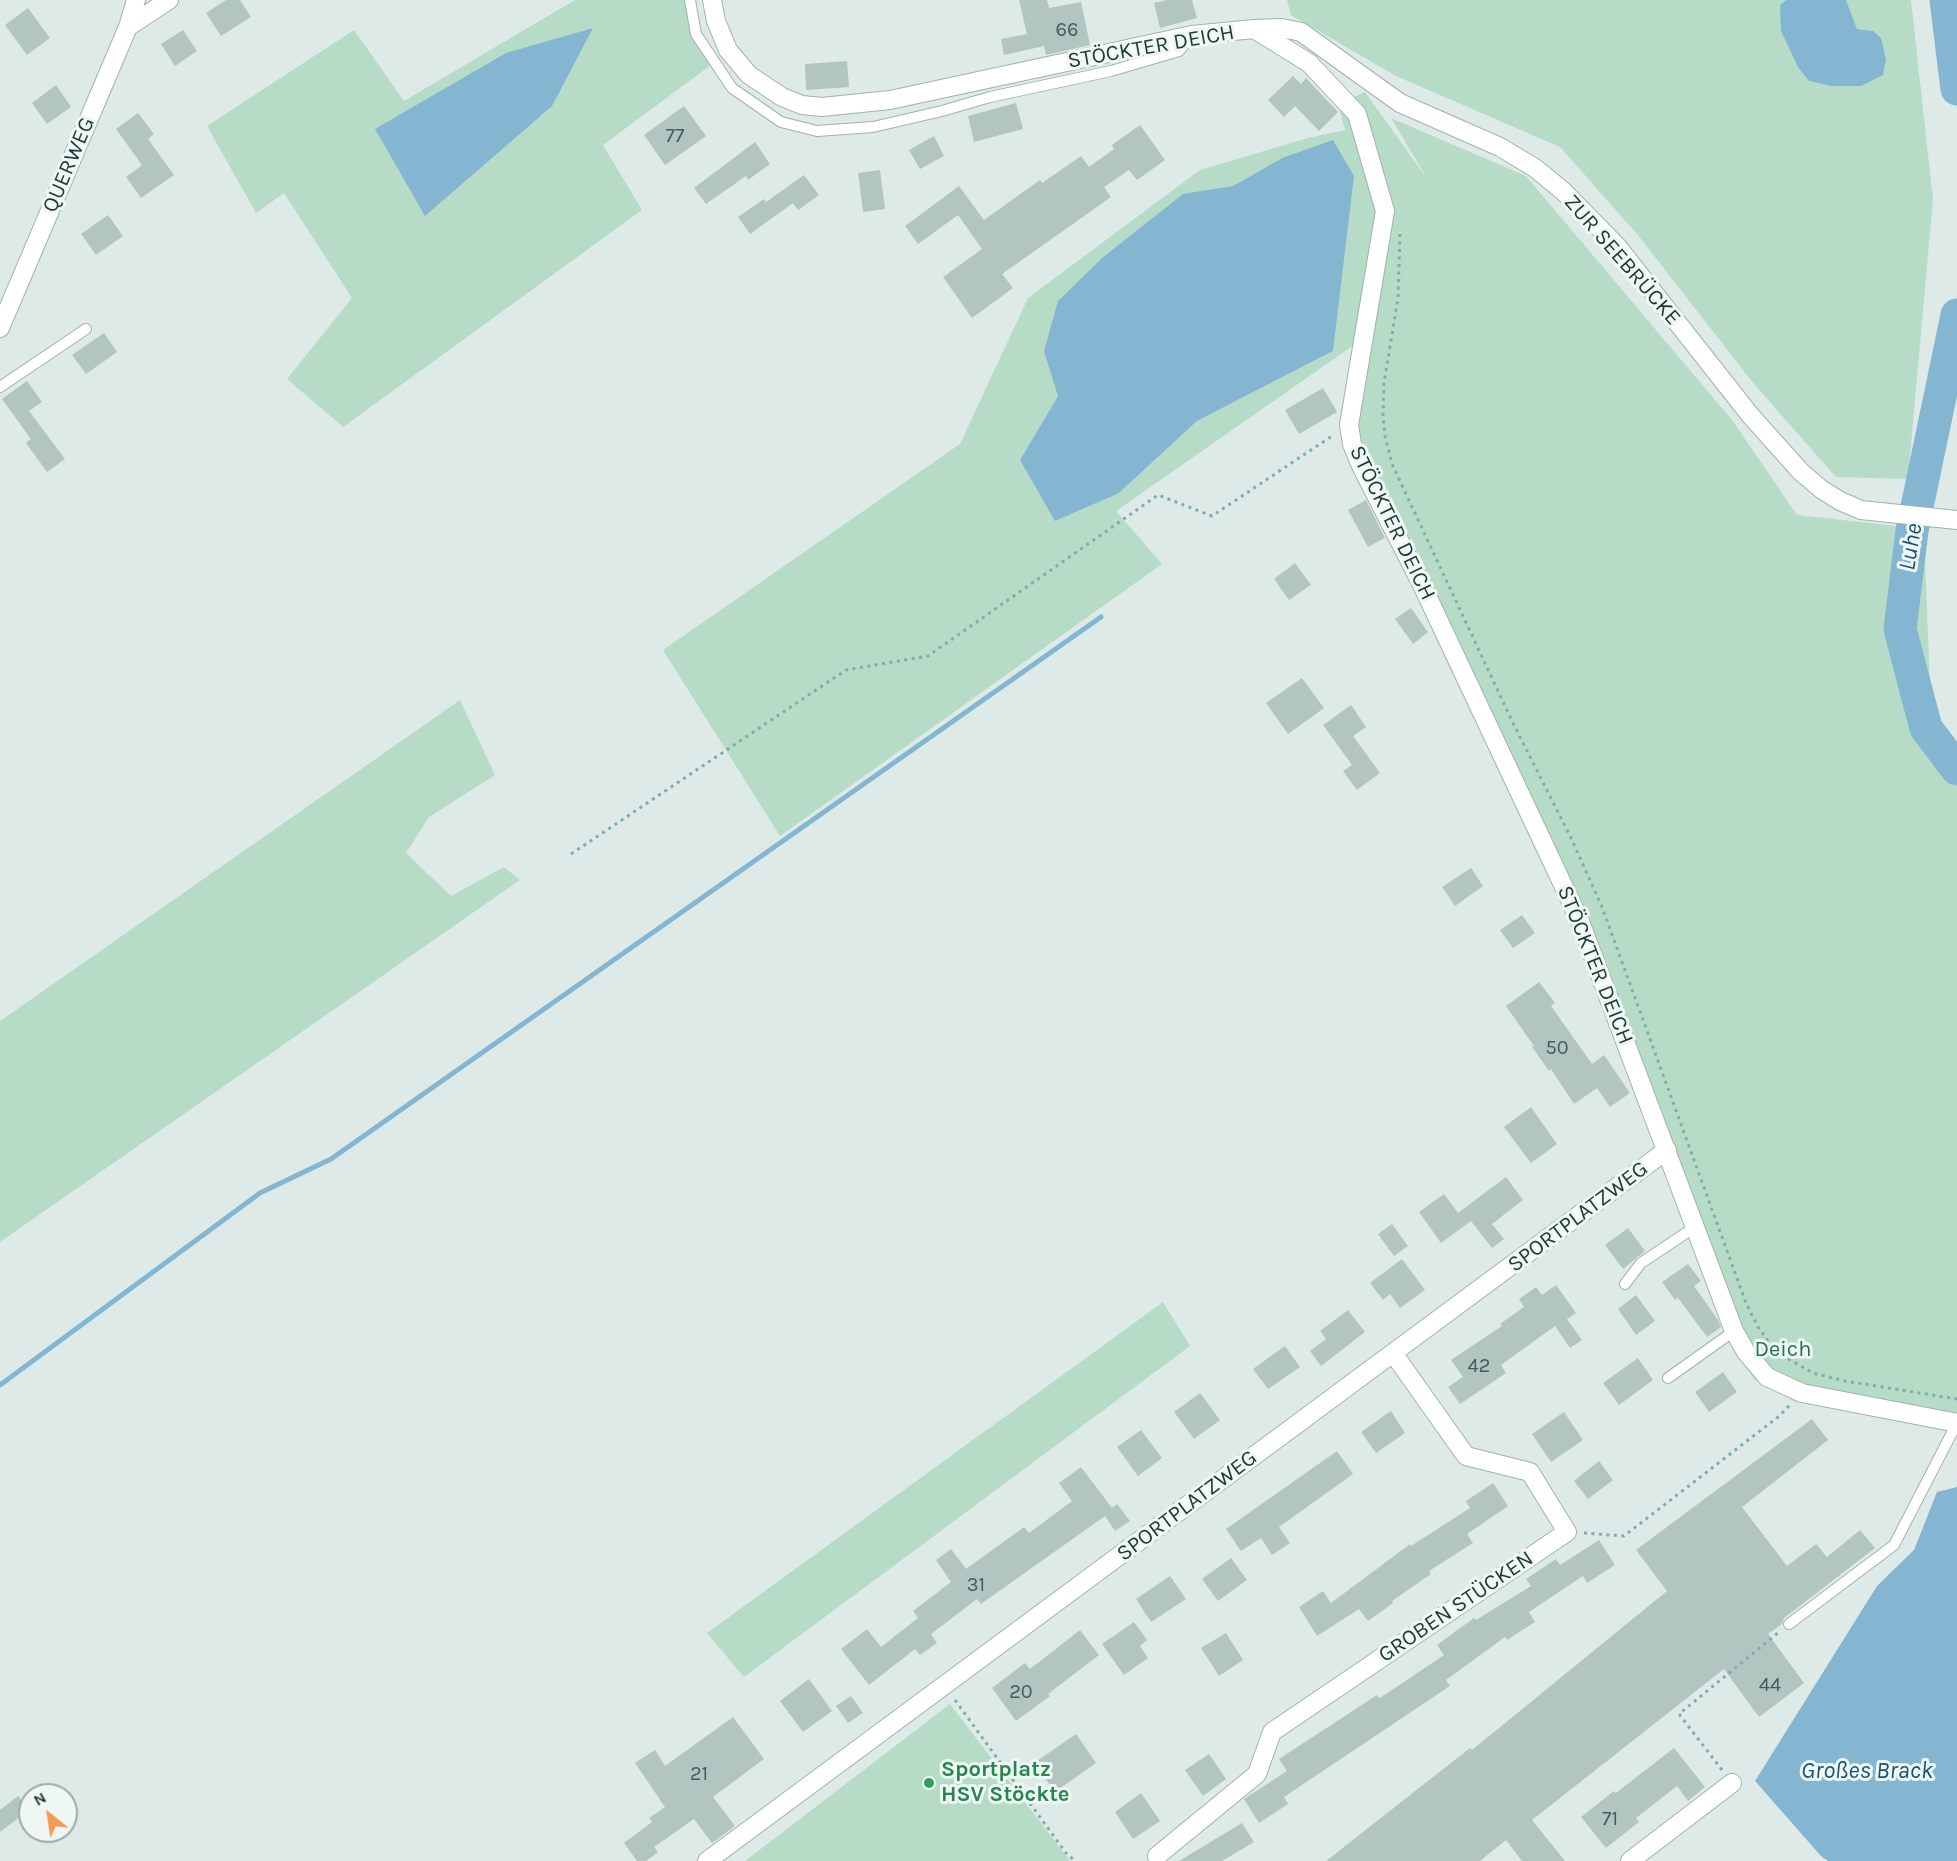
<!DOCTYPE html>
<html>
<head>
<meta charset="utf-8">
<style>
	body { margin:0 }
	#map { position:relative; width:1957px; height:1861px; overflow:hidden; background:#deeae7; font-family:Karla,sans-serif }
	canvas { display:block }
	.north { position:absolute; left:18px; top:1783px; width:60px; height:60px; box-sizing:border-box; background:#eef7f4; border:2px solid #9baba9; border-radius:50%; rotate:330deg; font-size:16px; font-weight:700; line-height:24px; text-align:center; color:#1f3a38 }
	.north::after { content:''; display:block; margin:auto; width:21px; height:27px; background:#f49b52; clip-path:polygon(50% 0,100% 100%,50% 72%,0 100%) }
</style>
</head>
<body>
<div id="map">
<canvas width="1957" height="1861"></canvas>
<div class="north">N</div>
</div>
<script>
const context = document.querySelector('canvas').getContext('2d');
context.lineJoin = 'round';
function paint(path, color) { context.fillStyle = color; context.fill(path, 'evenodd'); }
const toPath = rows => new Path2D(rows.map(r => 'M' + r).join(''));
function stroke(path, color, width, dash) { context.strokeStyle = color; context.lineWidth = width; context.lineCap = dash ? 'butt' : 'round'; context.setLineDash(dash || []); context.stroke(path); }
function write(font, color, halo, rows, align = 'center') {
  context.font = font + ' Karla,sans-serif'; context.lineWidth = 6; context.setLineDash([]); context.textBaseline = 'middle'; context.strokeStyle = halo; context.fillStyle = color; for (const [text, x, y, turn = 0] of rows) {
    context.save(); context.translate(x, y); context.rotate((+turn || 0) * Math.PI / 180); context.textAlign = isNaN(turn) ? turn : align; if (halo) context.strokeText(text, 0, 0); context.fillText(text, 0, 0); context.restore();
  }
}
paint(toPath([
	[575,0,688,0,711,65,603,145,642,210,343,427,287,379,352,298,284,193,256,213,207,126,354,30,404,101],
	[1287,0,1786,0,1780,5,1809,81,1831,86,1861,86,1873,31,1857,29,1846,0,1911,0,1933,199,1908,479,1836,477,1754,384,1637,234,1560,147,1396,76,1291,15],
	[1365,92,1428,180,1391,118,1526,176,1732,420,1797,515,1915,528,1924,533,1932,737,1957,756,1957,1427,1794,1401,1754,1379,1735,1346,1580,938,1344,439,1354,345,1116,511,1162,564,780,836,663,650,960,444,1028,298,1200,170,1308,138,1345,130,1340,111,1350,99],
	[1282,158,1333,351,1197,421,1119,493,1020,460,1058,396,1058,301,1102,258,1183,195,1233,186],
	[460,700,495,775,429,817,406,853,451,896,504,867,520,880,0,1242,0,1021],
	[1163,1302,1190,1346,744,1677,707,1633],
	[950,1704,1070,1861,745,1861]
]), '#b6dcc8');
paint(toPath([
	[1786,0,1846,0,1857,29,1873,31,1881,38,1886,59,1883,75,1861,86,1831,86,1809,81,1798,67,1781,31,1780,5],
	[593,28,552,106,425,216,375,129,506,53],
	[1333,140,1354,176,1333,351,1197,421,1119,493,1055,521,1020,460,1058,396,1044,351,1058,301,1102,258,1183,194,1233,186,1282,158],
	[1957,1487,1957,1861,1828,1861,1821,1856,1755,1781,1877,1586,1914,1550,1937,1492]
]), '#84b6d1');
stroke(toPath([
	[0,1385,260,1193,331,1159,1101,617]
]), '#84b6d1', 5);
stroke(toPath([
	[1946,0,1957,89],
	[1957,315,1912,531,1900,629,1926,728,1957,769]
]), '#84b6d1', 33);
paint(toPath([
	[226,0,240,0,251,17,221,36,206,13],
	[1019,0,1047,0,1049,8,1081,2,1090,45,1046,55,1044,46,1004,55,1001,39,1027,34],
	[1167,0,1192,0,1197,18,1160,28,1154,3],
	[28,8,50,38,27,55,5,25],
	[183,30,197,51,175,66,161,44],
	[847,61,849,87,806,90,805,64],
	[1293,76,1301,84,1306,78,1338,112,1319,131,1295,106,1284,117,1268,100],
	[56,85,71,107,47,124,32,103],
	[1016,103,1023,129,974,142,968,116],
	[684,106,706,136,665,165,644,135],
	[138,113,154,134,148,139,174,175,141,198,126,177,142,165,116,129],
	[1140,125,1165,160,1137,180,1129,170,1104,187,1111,197,1002,274,1013,288,972,318,943,277,982,249,958,215,918,244,905,226,959,186,984,220,1040,180,1042,183,1081,156,1089,167,1114,149,1112,145],
	[934,136,944,156,920,169,909,150],
	[755,142,770,164,748,180,746,176,706,204,694,188],
	[880,170,885,209,863,212,858,173],
	[804,175,819,195,798,210,793,203,750,234,738,217,764,199,766,202],
	[108,215,123,236,96,255,81,234],
	[104,333,117,352,86,374,72,355],
	[27,381,42,402,29,411,65,459,47,472,26,443,31,439,2,399],
	[1323,388,1337,412,1299,434,1285,410],
	[1366,500,1385,538,1368,547,1348,510],
	[1295,563,1311,585,1289,600,1274,579],
	[1411,608,1428,632,1413,644,1395,619],
	[1302,678,1324,708,1288,734,1266,703],
	[1351,705,1366,727,1353,736,1380,773,1357,790,1343,771,1352,765,1323,725],
	[1471,868,1483,886,1455,906,1442,887],
	[1522,915,1535,933,1513,948,1500,930],
	[1539,982,1555,1003,1551,1006,1592,1064,1604,1055,1630,1093,1610,1107,1597,1088,1574,1104,1551,1069,1549,1071,1532,1047,1534,1046,1506,1006],
	[1531,1107,1557,1144,1531,1163,1504,1127],
	[1506,1177,1523,1200,1492,1224,1504,1239,1492,1248,1471,1221,1441,1243,1419,1212,1444,1194,1458,1213],
	[1392,1224,1408,1246,1394,1256,1378,1234],
	[1628,1228,1645,1251,1623,1269,1605,1245],
	[1402,1259,1425,1290,1400,1308,1390,1294,1383,1300,1370,1283],
	[1688,1264,1701,1281,1694,1286,1718,1320,1721,1327,1707,1337,1678,1298,1675,1300,1662,1282],
	[1556,1285,1576,1313,1567,1319,1582,1340,1570,1348,1555,1326,1501,1365,1506,1373,1460,1404,1448,1387,1463,1377,1451,1360,1502,1326,1500,1324,1524,1307,1519,1299,1536,1287,1542,1295],
	[1636,1295,1655,1321,1636,1335,1618,1309],
	[1348,1310,1365,1332,1321,1366,1310,1351,1326,1339,1320,1331],
	[1285,1346,1300,1367,1268,1389,1253,1369],
	[1638,1358,1653,1380,1619,1405,1603,1383],
	[1723,1372,1737,1392,1709,1412,1695,1392],
	[1200,1393,1220,1420,1194,1439,1174,1412],
	[1391,1411,1405,1433,1376,1453,1361,1432],
	[1564,1412,1583,1440,1551,1462,1532,1434],
	[1812,1419,1828,1440,1742,1507,1787,1566,1816,1544,1827,1557,1860,1530,1875,1548,1784,1618,1782,1624,1768,1634,1804,1683,1759,1717,1724,1669,1532,1820,1565,1861,1522,1861,1506,1840,1480,1861,1326,1861,1470,1748,1472,1750,1667,1591,1636,1550],
	[1141,1430,1162,1458,1138,1476,1117,1447],
	[1337,1451,1353,1474,1279,1527,1290,1543,1272,1555,1261,1538,1241,1551,1226,1529],
	[1599,1461,1613,1480,1588,1499,1574,1481],
	[1081,1467,1112,1508,1117,1504,1130,1521,1115,1531,1105,1516,981,1604,977,1599,931,1634,937,1643,920,1655,915,1649,869,1685,841,1649,867,1629,881,1647,918,1618,913,1611,951,1582,936,1560,951,1549,966,1569,1024,1527,1029,1533,1072,1501,1059,1483],
	[1493,1483,1508,1506,1467,1534,1473,1543,1429,1571,1431,1574,1392,1601,1393,1603,1368,1621,1359,1609,1317,1636,1299,1607,1323,1591,1331,1603,1410,1544,1411,1546,1470,1508,1466,1501],
	[1599,1540,1615,1565,1587,1583,1583,1576,1529,1612,1535,1622,1507,1640,1505,1637,1446,1680,1450,1686,1284,1797,1288,1804,1259,1823,1244,1799,1287,1771,1279,1759,1377,1695,1380,1698,1444,1655,1437,1645,1474,1618,1476,1620,1531,1586,1526,1579,1556,1559,1560,1565],
	[1231,1558,1247,1580,1218,1601,1202,1579],
	[1170,1576,1186,1599,1151,1622,1136,1599],
	[1134,1622,1147,1640,1140,1646,1148,1658,1124,1675,1102,1644],
	[1080,1630,1099,1655,1048,1694,1050,1696,1016,1721,992,1688,1025,1663,1030,1669],
	[1226,1633,1243,1660,1219,1676,1201,1648],
	[809,1679,832,1711,803,1732,780,1701],
	[851,1696,863,1713,848,1723,836,1706],
	[733,1717,764,1759,713,1797,735,1826,712,1843,694,1819,654,1847,658,1852,646,1861,637,1861,624,1843,652,1822,649,1818,665,1807,635,1763,655,1750,665,1766],
	[1076,1734,1096,1763,1055,1792,1034,1763],
	[1674,1748,1705,1787,1688,1801,1677,1786,1636,1818,1639,1822,1606,1848,1581,1817,1614,1791,1616,1793],
	[1209,1754,1226,1779,1203,1796,1185,1770],
	[1141,1793,1160,1821,1133,1839,1115,1812],
	[18,1796,29,1810,0,1832,0,1810],
	[1242,1823,1254,1842,1222,1861,1179,1861]
]), '#b3c5c1');
const lane = toPath([
	[690,0,696,34,732,88,781,122,817,131,873,127,942,111,990,97,1111,71,1179,51,1192,36],
	[0,387,86,329],
	[1625,1284,1641,1263,1695,1227],
	[1668,1378,1734,1331],
	[1789,1624,1894,1545,1957,1423]
]);
const street = toPath([
	[712,0,716,21,728,50,749,75,782,97,802,105,822,107,890,100,1192,35,1254,29,1282,28,1301,32,1400,103,1500,147,1535,168,1563,191,1617,246,1750,415,1801,472,1821,489,1840,501,1861,510,1957,520],
	[128,27,169,0],
	[1254,29,1309,63,1357,114,1385,211,1349,425,1352,444,1362,468,1422,585,1579,919,1734,1331,1746,1352,1767,1377,1802,1393,1957,1423],
	[0,328,128,27,136,0],
	[1157,1856,1257,1774,1272,1732,1567,1532,1530,1472,1466,1456,1393,1353],
	[707,1861,1667,1150],
	[1630,1861,1732,1783]
]);
stroke(lane, '#a1b2af', 12);
stroke(street, '#a1b2af', 20);
stroke(toPath([
	[1400,234,1398,298,1384,383,1383,415,1385,436,1392,464,1512,721,1571,838,1602,907,1746,1303,1758,1327,1771,1345,1782,1355,1813,1373,1845,1381,1957,1399],
	[571,854,846,670,928,656,1158,495,1212,516,1332,436],
	[1584,1533,1624,1536,1778,1417,1790,1405],
	[955,1700,1066,1853,1075,1861],
	[1722,1770,1679,1714,1779,1632]
]), '#7eaea9', 3, [3, 4.5]);
stroke(lane, '#fff', 10);
stroke(street, '#fff', 18);
for (const [x, y, r, color] of [
	[929,1783,6,"#2e9e5b"]
]) { const dot = new Path2D(); dot.arc(x, y, r, 0, 2 * Math.PI); context.fillStyle = color; context.fill(dot); stroke(dot, '#eef7f4', 2); }
write('20px', '#445d5a', null, [
	["66",1067,30],
	["77",675,136],
	["50",1557,1048],
	["42",1479,1366],
	["31",976,1585],
	["44",1770,1685],
	["20",1021,1692],
	["21",699,1774],
	["71",1610,1819]
]);
write('22px', '#1f3a38', '#eef7f4', [
	["STÖCKTER DEICH",1151,47,-10],
	["QUERWEG",69,165,-67],
	["ZUR SEEBRÜCKE",1622,260,49],
	["STÖCKTER DEICH",1392,523,64],
	["STÖCKTER DEICH",1595,965,68],
	["SPORTPLATZWEG",1578,1217,-37],
	["SPORTPLATZWEG",1187,1506,-37],
	["GROBEN STÜCKEN",1456,1607,-34]
]);
write('22px', '#297153', '#eef7f4', [
	["Deich",1783,1350]
]);
write('bold 22px', '#27864d', '#eef7f4', [
	["Sportplatz",941,1770],
	["HSV Stöckte",941,1795]
], 'left');
write('italic 24px', '#195476', '#eef7f4', [
	["Luhe",1911,547,-81],
	["Großes Brack",1867,1771]
]);
</script>
</body>
</html>
